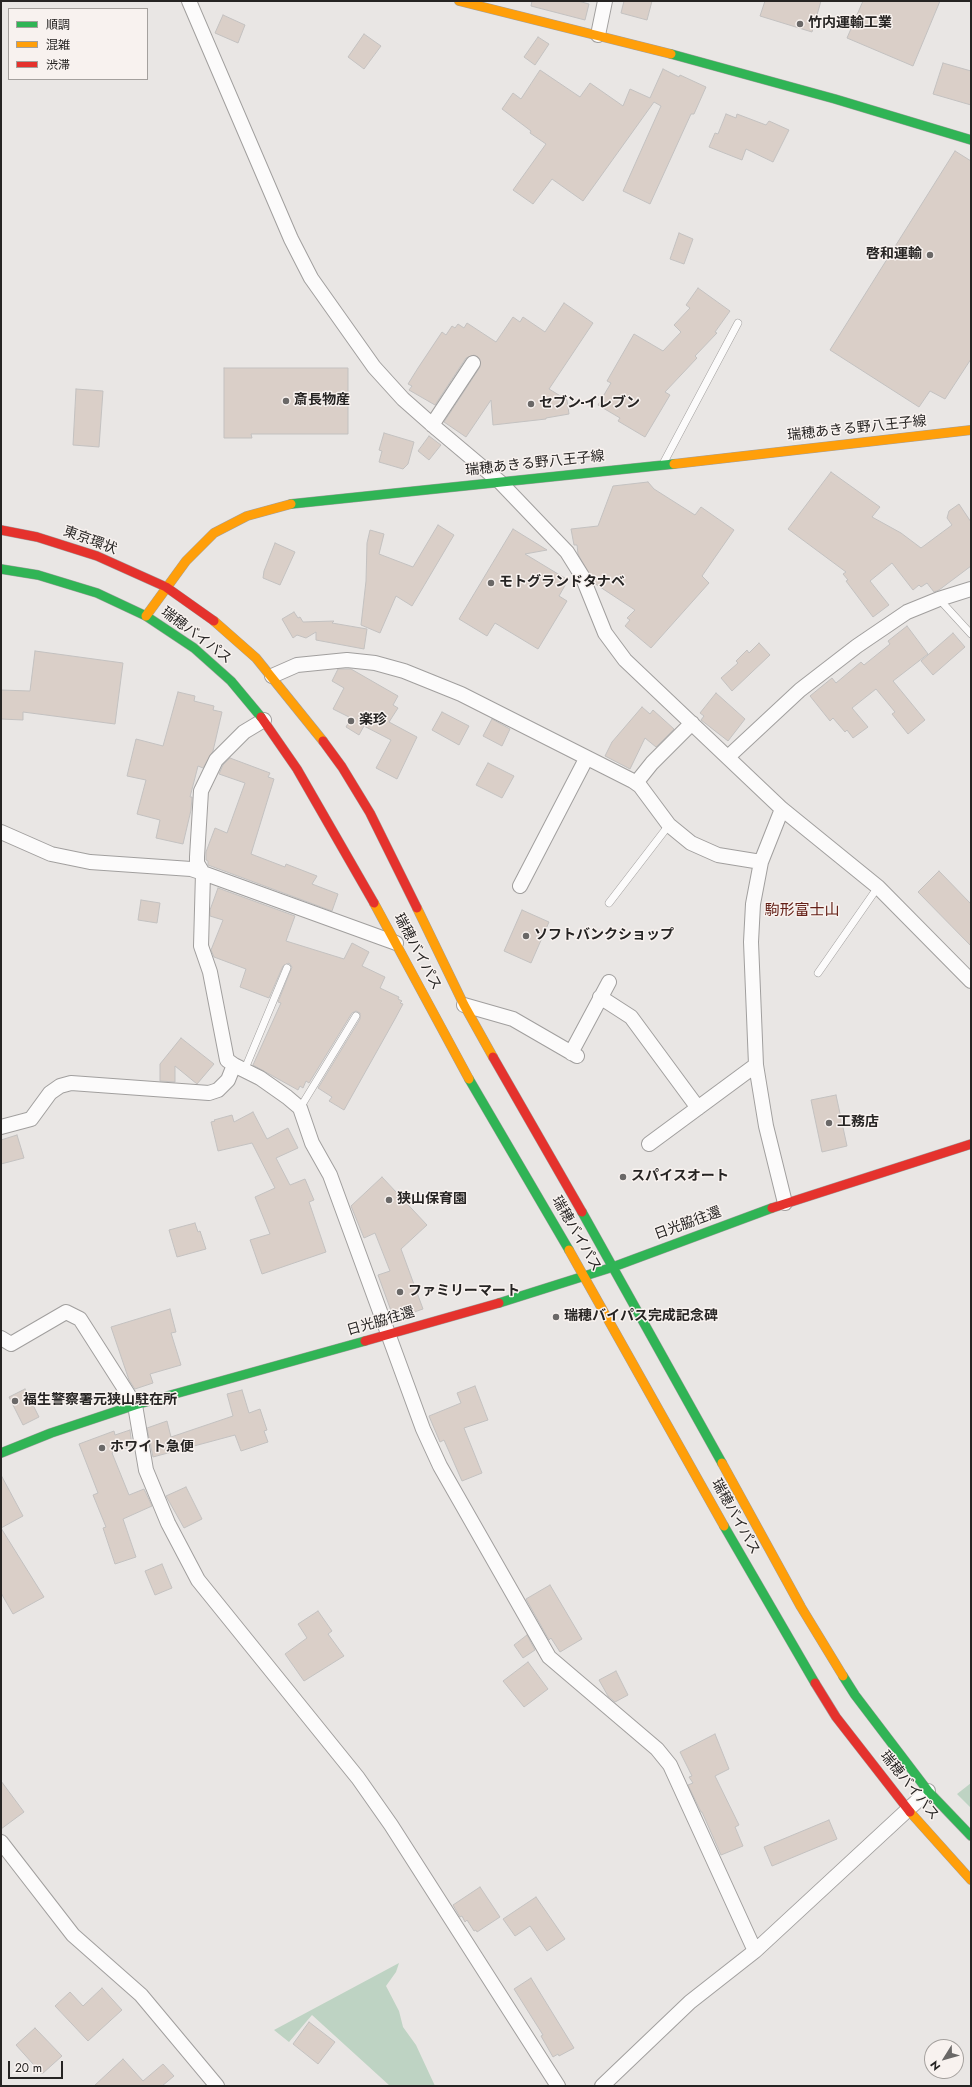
<!DOCTYPE html>
<html>
<head>
<meta charset="utf-8">
<style>
	body { margin:0 }
	#map { position:relative; width:972px; height:2087px; overflow:hidden; background:#e9e6e4; font-family:Jost,"Noto Sans JP",sans-serif }
	canvas { display:block }
	.frame { position:absolute; inset:0; border:2px solid #262423; pointer-events:none }
	.legend { position:absolute; left:8px; top:8px; width:140px; height:72px; box-sizing:border-box; background:#f8f2ef; border:1px solid #a4a09d; margin:0; padding:5px 7px; list-style:none; font-size:12px; color:#262423 }
	.legend li { display:flex; align-items:center; gap:8px; height:20px }
	.legend b { width:20px; border:1px solid #a4a09d }
	.north { position:absolute; left:924px; top:2039px; width:40px; height:40px; box-sizing:border-box; background:#f8f2ef; border:1px solid #a4a09d; border-radius:50%; rotate:233deg; font-size:11px; font-weight:700; line-height:16px; text-align:center; color:#262423 }
	.north::after { content:''; display:block; margin:auto; width:14px; height:18px; background:#6a6867; clip-path:polygon(50% 0,100% 100%,50% 72%,0 100%) }
	.scale { position:absolute; left:8px; top:2061px; width:55px; height:18px; box-sizing:border-box; border:2px solid #262423; border-top:0; padding-left:5px; font-size:12px; line-height:14px; white-space:nowrap; color:#262423; -webkit-text-stroke:3px #f8f2ef; paint-order:stroke }
</style>
</head>
<body>
<div id="map">
<canvas width="972" height="2087"></canvas>
<div class="frame"></div>
<ul class="legend">
<li><b style="height:5px;background:#30b455"></b>順調</li>
<li><b style="height:5px;background:#ff9f0a"></b>混雑</li>
<li><b style="height:5px;background:#e5322d"></b>渋滞</li>
</ul>
<div class="north">N</div>
<div class="scale">20 m</div>
</div>
<script>
const context = document.querySelector('canvas').getContext('2d');
context.lineJoin = 'round';
function paint(path, color) { context.fillStyle = color; context.fill(path, 'evenodd'); }
const toPath = rows => new Path2D(rows.map(r => 'M' + r).join(''));
function stroke(path, color, width, dash) { context.strokeStyle = color; context.lineWidth = width; context.lineCap = dash ? 'butt' : 'round'; context.setLineDash(dash || []); context.stroke(path); }
function write(font, color, halo, rows, align = 'center') {
  context.font = font + ' Jost,"Noto Sans JP",sans-serif'; context.lineWidth = 3; context.setLineDash([]); context.textBaseline = 'middle'; context.strokeStyle = halo; context.fillStyle = color; for (const [text, x, y, turn = 0] of rows) {
    context.save(); context.translate(x, y); context.rotate((+turn || 0) * Math.PI / 180); context.textAlign = isNaN(turn) ? turn : align; if (halo) context.strokeText(text, 0, 0); context.fillText(text, 0, 0); context.restore();
  }
}
paint(toPath([
	[971,1783,971,1808,957,1794],
	[399,1963,396,1972,386,1986,399,2011,403,2027,416,2045,435,2086,390,2086,312,2015,289,2042,274,2030]
]), '#bed3c3');
const building = toPath([
	[532,1,578,1,589,4,585,20,531,6,532,1],
	[624,1,652,1,647,20,621,13,624,1],
	[765,1,821,1,812,32,760,16,765,1],
	[863,1,940,1,913,66,847,38,863,1],
	[223,15,245,25,238,43,215,33,223,15],
	[364,34,381,46,364,69,348,57,364,34],
	[538,37,549,44,535,65,524,57,538,37],
	[943,63,971,71,971,105,933,94,943,63],
	[663,69,679,77,680,75,706,87,694,114,691,114,650,204,623,191,661,106,654,102,583,201,552,179,533,204,513,190,546,144,530,133,531,131,502,109,513,93,521,99,540,70,580,97,590,83,623,106,630,89,650,98,663,69],
	[726,114,736,118,737,114,766,125,769,121,789,130,773,162,746,149,742,160,709,147,715,133,718,134,726,114],
	[955,151,971,161,971,359,945,399,930,391,919,407,830,350,955,151],
	[679,233,693,239,684,264,670,259,679,233],
	[698,288,730,311,715,332,717,333,695,356,697,358,665,392,670,395,645,437,618,421,620,418,598,405,611,383,607,381,634,334,663,351,681,332,674,325,690,308,686,305,698,288],
	[564,303,593,323,549,389,567,400,569,414,546,418,546,419,493,425,491,400,466,437,444,422,480,367,480,359,474,355,466,358,435,405,409,390,412,386,408,384,418,368,442,332,446,335,452,326,455,328,458,324,464,328,467,323,496,342,513,317,520,322,523,317,545,332,564,303],
	[224,368,348,368,348,434,251,434,252,438,224,438,224,368],
	[76,389,103,391,99,447,73,445,76,389],
	[384,433,414,442,408,464,403,469,379,462,382,451,379,450,384,433],
	[429,436,441,445,429,460,418,451,429,436],
	[831,472,880,507,872,517,901,533,921,548,952,525,947,518,949,511,959,504,971,522,971,566,939,590,934,592,927,583,921,587,919,585,913,590,892,563,870,581,889,605,873,617,846,581,848,580,843,574,846,572,788,529,831,472],
	[648,482,654,489,695,515,701,507,734,530,702,576,709,583,651,648,625,626,630,620,627,618,635,610,594,583,578,554,577,545,574,545,571,529,598,526,613,486,648,482],
	[438,525,454,535,412,606,396,596,380,633,361,625,366,581,367,543,370,530,384,534,379,554,413,567,438,525],
	[513,529,547,550,525,554,568,580,559,596,567,601,538,649,495,623,487,636,459,619,513,529],
	[275,543,295,552,280,585,263,578,264,571,275,543],
	[294,612,298,618,300,617,303,622,334,621,332,623,367,629,364,649,316,640,316,632,306,638,297,635,293,638,282,619,294,612],
	[907,626,928,654,893,681,925,720,908,734,892,714,895,712,876,689,852,708,868,727,853,738,847,730,845,732,833,718,830,721,810,696,832,678,836,683,861,662,864,665,890,644,888,641,907,626],
	[953,633,965,647,933,675,921,661,953,633],
	[759,643,770,655,732,691,721,678,738,663,736,661,747,650,749,653,759,643],
	[35,651,123,663,115,724,23,712,23,720,1,719,1,690,30,691,35,651],
	[338,669,351,669,398,696,393,705,398,708,389,722,417,737,397,779,376,768,391,740,364,726,359,735,346,727,351,718,333,709,344,688,332,681,338,669],
	[178,692,195,696,194,701,214,706,213,710,222,712,213,751,203,768,198,766,190,797,192,797,191,810,183,844,156,838,160,820,137,814,146,780,127,776,136,739,163,746,178,692],
	[716,693,745,719,728,741,701,720,704,716,700,713,716,693],
	[642,707,650,714,653,710,674,729,656,747,645,738,630,769,605,756,612,742,642,707],
	[442,712,469,726,459,745,432,730,442,712],
	[492,719,510,729,502,746,483,736,492,719],
	[230,758,270,773,268,777,274,779,251,854,285,867,286,864,317,876,312,884,338,894,332,911,208,865,208,861,206,860,206,852,215,828,227,833,245,783,219,774,223,765,230,758],
	[488,763,514,776,502,798,476,785,488,763],
	[939,871,971,904,971,946,918,892,939,871],
	[218,888,295,916,286,941,344,959,352,943,369,952,362,966,385,977,380,988,399,997,398,999,402,1001,400,1003,403,1004,395,1019,344,1110,329,1101,332,1097,318,1088,360,1019,360,1013,356,1011,352,1013,309,1083,306,1081,303,1088,300,1086,298,1090,253,1065,281,1003,278,1002,292,967,289,963,283,966,269,998,240,987,246,969,214,957,211,950,223,920,210,916,210,910,218,888],
	[141,900,160,903,157,923,138,920,141,900],
	[522,910,549,922,531,963,504,951,522,910],
	[181,1038,214,1064,197,1084,175,1066,175,1082,160,1081,160,1064,181,1038],
	[836,1095,847,1146,822,1152,811,1100,836,1095],
	[253,1112,267,1139,288,1128,298,1148,276,1158,290,1185,305,1179,314,1200,309,1202,326,1252,262,1274,250,1240,270,1234,255,1197,275,1188,252,1143,218,1151,211,1122,215,1121,214,1120,232,1115,234,1122,253,1112],
	[17,1135,24,1158,1,1164,1,1140,17,1135],
	[382,1177,427,1225,401,1249,423,1309,394,1319,378,1275,390,1271,375,1233,364,1238,351,1206,382,1177],
	[195,1223,198,1232,200,1231,206,1249,177,1257,169,1230,195,1223],
	[170,1309,176,1332,171,1333,181,1365,150,1374,153,1383,135,1389,129,1380,111,1327,170,1309],
	[475,1386,488,1420,464,1428,482,1473,462,1481,444,1440,440,1442,429,1416,461,1403,457,1393,475,1386],
	[25,1389,39,1417,23,1425,9,1397,25,1389],
	[242,1390,249,1413,260,1409,267,1430,264,1431,268,1442,241,1451,235,1435,153,1457,147,1428,167,1421,171,1437,233,1416,227,1394,242,1390],
	[130,1430,132,1446,112,1453,129,1495,144,1489,152,1506,123,1519,136,1557,115,1564,103,1528,106,1527,93,1495,98,1493,79,1444,114,1431,115,1435,130,1430],
	[1,1475,23,1516,1,1528,1,1475],
	[186,1487,202,1519,184,1528,166,1496,186,1487],
	[1,1528,44,1597,13,1614,1,1593,1,1528],
	[162,1564,172,1588,155,1595,145,1571,162,1564],
	[550,1585,582,1639,560,1652,551,1638,549,1640,526,1599,550,1585],
	[318,1611,332,1631,328,1634,344,1656,304,1681,285,1654,307,1638,298,1624,318,1611],
	[527,1635,535,1650,523,1658,514,1645,527,1635],
	[528,1662,548,1689,524,1707,503,1681,528,1662],
	[616,1671,628,1695,615,1702,608,1696,599,1680,616,1671],
	[715,1734,729,1769,715,1776,739,1825,735,1827,743,1846,721,1855,702,1812,701,1812,688,1785,693,1783,689,1777,692,1776,680,1752,715,1734],
	[1,1781,24,1812,1,1829,1,1781],
	[829,1820,837,1839,772,1866,764,1847,829,1820],
	[480,1887,500,1917,477,1932,476,1930,474,1931,467,1920,465,1922,462,1916,460,1917,453,1905,480,1887],
	[536,1897,565,1939,547,1951,530,1926,515,1936,503,1919,536,1897],
	[531,1978,574,2048,559,2056,558,2054,553,2057,541,2036,543,2035,514,1989,531,1978],
	[102,1988,122,2010,88,2041,55,2006,70,1992,83,2006,102,1988],
	[309,2022,335,2042,318,2064,293,2044,309,2022],
	[35,2028,62,2056,42,2074,16,2045,35,2028],
	[123,2059,143,2081,163,2064,174,2076,162,2086,94,2086,123,2059]
]);
paint(building, '#dacfc8');
stroke(building, '#c3c1c0', 1);
const lane = toPath([
	[664,462,738,323],
	[939,599,971,634],
	[609,903,669,825],
	[818,973,878,887],
	[244,1071,287,968],
	[300,1108,356,1016]
]);
const street = toPath([
	[189,1,291,239,311,278,374,367,403,399,437,429,500,482,567,552,582,576,605,633,625,660,782,809,878,887,971,981],
	[598,35,605,1],
	[432,425,473,363],
	[272,676,297,665,347,660,375,663,404,671,461,694,633,781,640,786,669,825,691,843,718,855,761,862],
	[264,720,244,732,216,760,201,791,197,857,197,863,203,873,201,946,210,972,227,1060,234,1065,260,1078,287,1097,300,1108,312,1143,330,1175,423,1429,440,1466,549,1657,657,1749,670,1765,755,1951],
	[728,757,800,690,857,646,907,612,939,599,971,589],
	[636,783,652,763,692,723],
	[782,809,761,862,753,904,751,942,756,1065,766,1126,785,1203],
	[1,832,51,854,90,862,191,869,203,873,396,943],
	[520,886,586,759],
	[600,997,631,1017,698,1108],
	[464,1005,513,1019,577,1056],
	[571,1053,609,982],
	[1,1127,31,1119,50,1093,60,1086,71,1083,209,1093,218,1090,228,1080,234,1065],
	[649,1144,756,1065],
	[1,1338,11,1344,66,1312,80,1319,135,1405,146,1470,168,1523,198,1580,358,1778,391,1825,558,2086],
	[1,1842,73,1935,141,1995,217,2086],
	[602,2086,690,2002,755,1951,928,1791]
]);
const fast = toPath([
	[671,54,835,99,971,140],
	[291,504,674,464],
	[1,569,38,575,97,593,146,616,194,648,231,681,261,717],
	[469,1079,569,1250],
	[582,1212,722,1463],
	[499,1303,613,1267,772,1208],
	[1,1453,51,1433,135,1405,365,1341],
	[724,1526,815,1683],
	[843,1676,855,1695,928,1791,971,1836]
]);
const slow = toPath([
	[459,1,671,54],
	[674,464,971,430],
	[146,616,186,561,214,533,247,516,291,504],
	[214,621,256,658,323,741],
	[374,903,469,1079],
	[417,908,464,1005,493,1057],
	[569,1250,724,1526],
	[722,1463,801,1607,843,1676],
	[910,1812,971,1880]
]);
const jam = toPath([
	[1,530,37,537,97,556,166,587,214,621],
	[261,717,297,769,374,903],
	[323,741,342,767,370,813,417,908],
	[493,1057,582,1212],
	[772,1208,971,1144],
	[365,1341,499,1303],
	[815,1683,836,1717,910,1812]
]);
stroke(lane, '#a19f9e', 8);
stroke(street, '#a19f9e', 16);
stroke(fast, '#a19f9e', 10);
stroke(slow, '#a19f9e', 10);
stroke(jam, '#a19f9e', 10);
stroke(lane, '#fcfbfb', 7);
stroke(street, '#fcfbfb', 14);
stroke(fast, '#30b455', 9);
stroke(slow, '#ff9f0a', 9);
stroke(jam, '#e5322d', 9);
for (const [x, y, r, color] of [
	[800,24,4,"#6a6867"],
	[930,255,4,"#6a6867"],
	[286,401,4,"#6a6867"],
	[531,404,4,"#6a6867"],
	[491,583,4,"#6a6867"],
	[351,721,4,"#6a6867"],
	[526,936,4,"#6a6867"],
	[829,1123,4,"#6a6867"],
	[623,1177,4,"#6a6867"],
	[389,1200,4,"#6a6867"],
	[400,1292,4,"#6a6867"],
	[556,1317,4,"#6a6867"],
	[15,1401,4,"#6a6867"],
	[102,1448,4,"#6a6867"]
]) { const dot = new Path2D(); dot.arc(x, y, r, 0, 2 * Math.PI); context.fillStyle = color; context.fill(dot); stroke(dot, '#f8f2ef', 1.5); }
write('bold 14px', '#262423', '#f8f2ef', [
	["竹内運輸工業",808,24],
	["啓和運輸",922,255,"right"],
	["斎長物産",294,401],
	["セブン-イレブン",539,404],
	["モトグランドタナベ",499,583],
	["楽珍",359,721],
	["ソフトバンクショップ",534,936],
	["工務店",837,1123],
	["スパイスオート",631,1177],
	["狭山保育園",397,1200],
	["ファミリーマート",408,1292],
	["瑞穂バイパス完成記念碑",564,1317],
	["福生警察署元狭山駐在所",23,1401],
	["ホワイト急便",110,1448]
], 'left');
write('14px', '#262423', '#f8f2ef', [
	["瑞穂あきる野八王子線",857,429,-6],
	["瑞穂あきる野八王子線",535,464,-6],
	["東京環状",90,541,20],
	["瑞穂バイパス",196,636,37],
	["瑞穂バイパス",417,952,62],
	["日光脇往還",688,1224,-20],
	["瑞穂バイパス",576,1234,60],
	["日光脇往還",381,1322,-16],
	["瑞穂バイパス",735,1517,61],
	["瑞穂バイパス",909,1786,51]
]);
write('15px', '#642017', '#f8f2ef', [
	["駒形富士山",802,911]
]);
</script>
</body>
</html>
